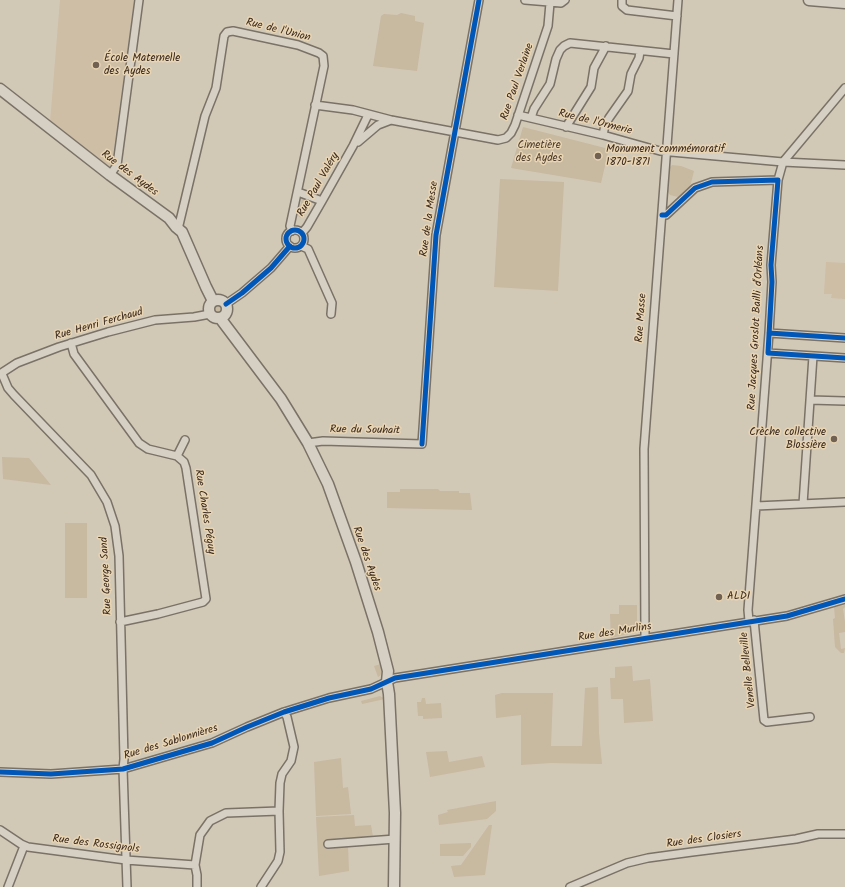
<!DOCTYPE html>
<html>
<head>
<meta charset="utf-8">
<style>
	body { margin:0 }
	canvas { display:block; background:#d2c8b6 }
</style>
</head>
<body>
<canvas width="845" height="887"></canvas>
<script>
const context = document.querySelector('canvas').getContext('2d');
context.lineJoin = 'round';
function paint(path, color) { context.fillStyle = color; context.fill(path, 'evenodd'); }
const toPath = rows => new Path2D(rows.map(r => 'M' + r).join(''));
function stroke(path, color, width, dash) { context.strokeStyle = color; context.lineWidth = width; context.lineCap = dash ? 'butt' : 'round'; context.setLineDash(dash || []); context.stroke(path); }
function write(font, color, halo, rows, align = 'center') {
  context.font = font + ' Kalam,sans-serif'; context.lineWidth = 3; context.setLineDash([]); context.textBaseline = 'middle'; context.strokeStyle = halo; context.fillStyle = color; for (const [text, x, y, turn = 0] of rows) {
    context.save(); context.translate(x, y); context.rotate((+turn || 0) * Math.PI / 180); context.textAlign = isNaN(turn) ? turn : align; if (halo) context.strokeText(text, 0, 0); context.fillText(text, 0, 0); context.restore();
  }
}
paint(toPath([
	[60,0,134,0,111,170,50,123],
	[826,262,845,263,845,299,831,298,832,294,824,294]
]), '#cdbea5');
paint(toPath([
	[401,13,415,16,415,21,424,23,417,71,373,66,381,16,384,14,397,15],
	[523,127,609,149,601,183,511,168],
	[672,165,681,166,694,171,690,187,681,195,678,197,670,195,668,192,670,167],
	[500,179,564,182,558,291,494,287],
	[302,198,310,200,311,203,303,218,299,217,298,214],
	'212.5 309a5.5 5.5 0 1 1 11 0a5.5 5.5 0 1 1-11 0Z',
	[2,457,29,458,51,485,3,479],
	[400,489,438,489,440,491,459,491,459,493,470,493,472,510,387,508,387,492,400,492],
	[65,523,87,523,87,598,65,598],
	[619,605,637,605,637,628,633,633,611,638,610,614,619,614],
	[845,605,845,607,843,609,845,622,845,632,839,633,841,649,845,648,844,653,841,653,835,647,833,619,835,618,834,607],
	[381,664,383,670,380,676,378,677,374,666],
	[632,666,633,681,650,679,653,721,624,723,623,699,611,699,610,678,615,678,615,667],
	[598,687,599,733,602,764,551,763,521,765,521,715,496,718,495,695,502,693,553,693,551,746,582,746,585,688],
	[380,696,385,699,362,704,361,701],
	[422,698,425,698,426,704,441,703,442,718,423,719,423,716,418,716,417,702,421,702],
	[447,751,449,762,482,756,485,767,430,777,426,752],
	[341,758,343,788,348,787,351,814,316,816,314,762],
	[496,801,496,811,487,819,439,825,438,815,448,812,447,810],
	[354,815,355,826,371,825,373,837,348,846,349,871,319,876,316,817],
	[489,825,492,825,485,875,454,877,451,866,461,865],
	[471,843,471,847,463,856,440,856,440,844]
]), '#c8b9a1');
const street = toPath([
	[525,0,561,3,565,0],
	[622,0,622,6,627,10,677,16],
	[315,105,353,110,391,120,498,140,506,138,511,133,515,125,548,26,550,3],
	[518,115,603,135,660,151,783,162,845,165],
	[531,118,534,109,550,84,556,59,560,50,564,46,570,43,674,54],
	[566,127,591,87,594,68,606,46],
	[603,135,605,125,609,118,628,91,631,74,639,58,640,51],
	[358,142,378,125,391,120],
	[110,175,117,165,139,0],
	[298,192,322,201],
	[662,215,666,215,695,188,712,182,778,180],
	[176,227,179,225,205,116,216,88,224,36,227,32,233,31,298,45,319,53,323,56,324,66,290,226,292,231],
	'286 239a9 9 0 1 1 18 0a9 9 0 1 1-18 0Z',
	[302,233,307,227,322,201,353,146,368,115],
	[301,246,308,249,332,303,331,314],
	[226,304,242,293,271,268,290,246],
	[769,333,845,338],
	[71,343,74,354,139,443,148,449,177,456,184,462,186,468,206,599,203,602,158,614,120,622],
	[768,353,845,358],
	[0,374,17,363,59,347,108,332,155,320,194,317,210,314],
	[2,374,8,388,14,395,91,475,107,502,115,526,119,556,124,759,123,769,127,887],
	[810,400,845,401],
	[308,443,323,441,422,444,436,235,479,0],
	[177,456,185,440],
	[803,504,813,356],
	[756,506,845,502],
	[754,620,764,720,767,722,810,717],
	[749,621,748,610,769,333,772,282,771,265,778,180,783,162,845,88],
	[645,637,644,449,678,0],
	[0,772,51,774,123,769,212,743,247,727,284,712,329,698,371,689,395,678,787,616,845,599],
	[0,830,21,844,28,847,126,860,195,865],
	[328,844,395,839],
	[8,887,24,846],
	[197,887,197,875,195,865,200,835,210,821,226,813,279,811],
	[261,887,278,861,280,852,279,811,280,783,282,774,291,761,294,747,287,717,284,712],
	[570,887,627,863,648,858,692,852,796,839,818,834,845,834]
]);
const secondary = toPath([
	[809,0,845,3],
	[0,89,110,175,169,218,176,227,182,232,206,287,213,301],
	'209 309a9 9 0 1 1 18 0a9 9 0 1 1-18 0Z',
	[220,318,281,399,308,443,328,484,356,562,378,632,388,671,387,682,389,694,395,813,394,887]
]);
stroke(street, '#7a7267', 10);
stroke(secondary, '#7a7267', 13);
stroke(street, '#d6cfc3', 7);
stroke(secondary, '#d6cfc3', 10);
stroke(toPath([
	[662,215,666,215,695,188,712,182,778,180,771,265,772,282,768,353,845,358],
	'286 239a9 9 0 1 1 18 0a9 9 0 1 1-18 0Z',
	[226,304,242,293,271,268,290,246],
	[769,333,845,338],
	[422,444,436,235,479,0],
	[0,772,51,774,123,769,212,743,247,727,284,712,329,698,371,689,395,678,787,616,845,599]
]), '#0057b8', 5);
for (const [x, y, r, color] of [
	[96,65,4,"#706153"],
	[598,156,4,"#706153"],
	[834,439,4,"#706153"],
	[719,597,4,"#706153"]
]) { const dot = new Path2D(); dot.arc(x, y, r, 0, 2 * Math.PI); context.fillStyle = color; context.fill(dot); stroke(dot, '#e9d5b3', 1.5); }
write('11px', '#3b2a1e', '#e9d5b3', [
	["Rue de l'Union",278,31,14],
	["Rue Paul Verlaine",518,82,-71],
	["Rue de l'Ormerie",595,123,14],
	["Rue des Aydes",129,174,37],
	["Rue Paul Valéry",319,185,-60],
	["Rue de la Messe",430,219,-82],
	["Rue Masse",642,318,-86],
	["Rue Henri Ferchaud",99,325,-16],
	["Rue Jacques Groslot Bailli d'Orléans",757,328,-87],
	["Rue du Souhait",365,431,1],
	["Rue Charles Péguy",204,512,81],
	["Rue des Aydes",366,559,71],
	["Rue George Sand",107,576,-93],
	["Rue des Murlins",615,633,-9],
	["Venelle Belleville",749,670,-96],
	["Rue des Sablonnières",171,743,-17],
	["Rue des Closiers",704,840,-8],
	["Rue des Rossignols",96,845,7]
]);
write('11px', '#3b2a1e', '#e9d5b3', [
	["École Maternelle",104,59],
	["des Aydes",104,72],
	["Monument commémoratif",606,150],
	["1870-1871",606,163],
	["Crèche collective",826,433,"right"],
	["Blossière",826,446,"right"],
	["ALDI",727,597]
], 'left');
write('11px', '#4f3e2f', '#e9d5b3', [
	["Cimetière",539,146],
	["des Aydes",539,159]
]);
</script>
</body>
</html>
